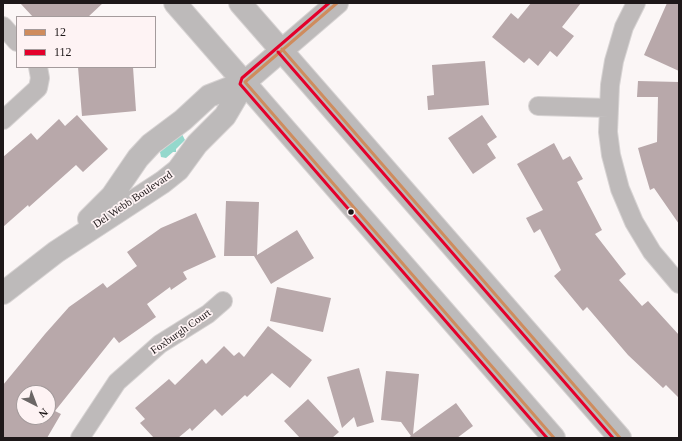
<!DOCTYPE html>
<html>
<head>
<meta charset="utf-8">
<style>
	body { margin:0 }
	#map { position:relative; width:682px; height:441px; overflow:hidden; background:#fbf6f6; font-family:Georgia,serif }
	canvas { display:block }
	.frame { position:absolute; inset:0; border:4px solid #1e1819; pointer-events:none }
	.legend { position:absolute; left:16px; top:16px; width:140px; height:52px; box-sizing:border-box; background:#fef3f4; border:1px solid #a49b9c; margin:0; padding:5px 7px; list-style:none; font-size:12px; color:#1e1819 }
	.legend li { display:flex; align-items:center; gap:8px; height:20px }
	.legend b { width:20px; border:1px solid #a49b9c }
	.north { position:absolute; left:16px; top:385px; width:40px; height:40px; box-sizing:border-box; background:#fef3f4; border:1px solid #a49b9c; border-radius:50%; rotate:138deg; font-size:11px; font-weight:700; line-height:16px; text-align:center; color:#1e1819 }
	.north::after { content:''; display:block; margin:auto; width:14px; height:18px; background:#6b6666; clip-path:polygon(50% 0,100% 100%,50% 72%,0 100%) }
</style>
</head>
<body>
<div id="map">
<canvas width="682" height="441"></canvas>
<div class="frame"></div>
<ul class="legend">
<li><b style="height:5px;background:#cf8c5d"></b>12</li>
<li><b style="height:5px;background:#e4002b"></b>112</li>
</ul>
<div class="north">N</div>
</div>
<script>
const context = document.querySelector('canvas').getContext('2d');
context.lineJoin = 'round';
function paint(path, color) { context.fillStyle = color; context.fill(path, 'evenodd'); }
const toPath = rows => new Path2D(rows.map(r => 'M' + r).join(''));
function stroke(path, color, width, dash) { context.strokeStyle = color; context.lineWidth = width; context.lineCap = dash ? 'butt' : 'round'; context.setLineDash(dash || []); context.stroke(path); }
function write(font, color, halo, rows, align = 'center') {
  context.font = font + ' Georgia,serif'; context.lineWidth = 3.5; context.setLineDash([]); context.textBaseline = 'middle'; context.strokeStyle = halo; context.fillStyle = color; for (const [text, x, y, turn = 0] of rows) {
    context.save(); context.translate(x, y); context.rotate((+turn || 0) * Math.PI / 180); context.textAlign = isNaN(turn) ? turn : align; if (halo) context.strokeText(text, 0, 0); context.fillText(text, 0, 0); context.restore();
  }
}
paint(toPath([
	[182,134,185,140,176,149,176,152,173,152,166,158,161,157,160,152]
]), '#94d8cc');
paint(toPath([
	[20,3,103,3,88,17,33,17],
	[531,3,581,3,562,27,574,36,557,57,550,51,538,66,529,58,524,63,492,37,511,13,518,19],
	[667,3,679,3,679,71,644,55],
	[485,61,489,105,428,110,427,96,434,95,432,65],
	[78,67,133,67,136,111,82,116],
	[638,81,679,82,679,224,654,188,650,190,642,163,638,148,657,142,658,97,637,97],
	[77,115,108,149,83,172,76,165,29,207,28,205,3,227,3,157,31,133,37,140,59,119,65,126],
	[482,115,497,137,487,144,496,158,473,174,448,138],
	[554,143,563,160,570,156,583,179,577,182,602,230,595,234,626,274,619,280,642,306,648,301,679,335,679,398,666,385,663,388,628,355,587,307,583,311,554,276,561,270,540,229,534,233,526,218,543,210,517,164],
	[226,201,259,202,257,255,297,230,314,258,271,284,254,256,224,256],
	[196,213,216,257,183,272,187,279,171,290,170,287,147,304,156,317,119,343,114,337,55,411,61,414,47,438,3,438,3,385,45,334,69,307,103,283,107,288,137,266,127,252,161,228],
	[24,393,48,393,48,417,24,417],
	[277,287,331,298,323,332,270,321],
	[268,326,312,360,290,388,272,373,247,397,245,395,222,416,215,409,192,431,190,428,178,438,154,438,140,423,145,419,135,408,169,379,175,385,202,359,206,364,224,346,234,356,239,352,244,357],
	[359,368,374,422,357,427,354,417,342,428,327,377],
	[386,371,419,374,413,434,456,403,473,426,457,438,408,438,411,436,401,422,381,420],
	[308,399,339,432,332,438,300,438,284,421]
]), '#b8a8aa');
const street = toPath([
	[636,3,624,27,614,61,610,85,608,132,611,155,620,189,634,222,652,252,679,284],
	[3,26,17,42],
	[538,106,608,108],
	[3,120,38,88,40,78,38,67],
	[80,438,117,382,160,344,208,314,223,301]
]);
const secondary = toPath([
	[175,3,554,438],
	[240,3,620,438],
	[89,219,112,196,138,158,151,144,183,120,209,96,245,82],
	[3,293,56,252,163,182,178,170,197,144,225,116,245,82,337,3]
]);
stroke(street, '#d7d3d3', 20);
stroke(secondary, '#d7d3d3', 24);
stroke(street, '#bebaba', 18);
stroke(secondary, '#bdbaba', 22);
stroke(toPath([
	[337,3,245,82,554,438],
	[282,49,620,438]
]), '#cf8c5d', 3);
stroke(toPath([
	[329,3,242,78,240,84,547,438],
	[278,52,613,438]
]), '#e4002b', 3);
for (const [x, y, r, color] of [
	[351,212,3.5,"#1e1819"]
]) { const dot = new Path2D(); dot.arc(x, y, r, 0, 2 * Math.PI); context.fillStyle = color; context.fill(dot); stroke(dot, '#fef3f4', 1.5); }
write('11px', '#1e1819', '#fef3f4', [
	["Del Webb Boulevard",133,200,-34],
	["Foxburgh Court",181,332,-35]
]);
</script>
</body>
</html>
